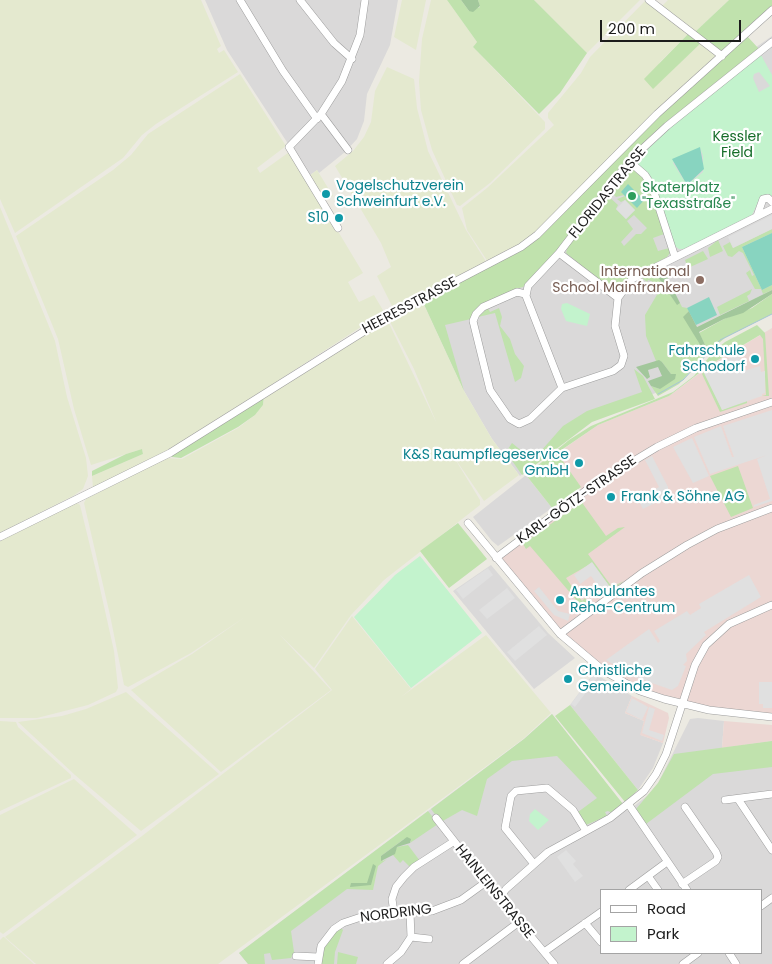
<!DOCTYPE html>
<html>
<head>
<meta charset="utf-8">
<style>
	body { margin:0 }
	#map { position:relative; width:772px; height:964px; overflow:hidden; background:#eceae2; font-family:Poppins,sans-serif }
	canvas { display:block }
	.legend { position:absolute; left:600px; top:889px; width:162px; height:65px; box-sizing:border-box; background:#fff; border:1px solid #a4a4a4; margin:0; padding:6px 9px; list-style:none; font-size:15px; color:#1c1c1c }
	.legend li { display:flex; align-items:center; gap:10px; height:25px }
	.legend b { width:25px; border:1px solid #a4a4a4 }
	.scale { position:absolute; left:600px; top:20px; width:141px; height:22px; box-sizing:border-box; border:2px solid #1c1c1c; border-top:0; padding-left:6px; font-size:15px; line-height:18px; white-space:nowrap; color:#1c1c1c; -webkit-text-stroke:4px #fff; paint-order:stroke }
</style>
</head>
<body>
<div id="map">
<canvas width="772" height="964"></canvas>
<ul class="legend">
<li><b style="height:6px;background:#fff"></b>Road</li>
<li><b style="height:14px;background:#c3f3cd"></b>Park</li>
</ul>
<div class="scale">200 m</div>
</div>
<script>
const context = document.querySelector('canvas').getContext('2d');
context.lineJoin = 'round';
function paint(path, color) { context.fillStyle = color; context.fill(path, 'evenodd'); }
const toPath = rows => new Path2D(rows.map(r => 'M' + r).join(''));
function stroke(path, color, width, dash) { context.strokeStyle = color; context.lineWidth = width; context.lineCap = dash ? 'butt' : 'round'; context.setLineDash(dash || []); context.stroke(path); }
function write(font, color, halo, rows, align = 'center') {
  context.font = font + ' Poppins,sans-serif'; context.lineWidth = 4.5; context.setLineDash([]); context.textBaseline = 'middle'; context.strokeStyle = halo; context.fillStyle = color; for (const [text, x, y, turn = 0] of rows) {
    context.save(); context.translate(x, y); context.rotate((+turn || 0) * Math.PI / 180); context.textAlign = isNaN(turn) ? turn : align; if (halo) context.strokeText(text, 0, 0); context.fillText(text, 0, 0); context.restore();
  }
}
paint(toPath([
	[205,0,398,0,390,45,367,94,364,121,357,139,345,152,319,173,317,170,309,176,227,50],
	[772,36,772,290,697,327,709,352,684,378,666,389,592,417,561,440,520,476,492,439,464,391,422,300,526,258,615,165,739,59],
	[526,475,552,508,498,546,492,541,473,517],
	[491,565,548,633,575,658,534,689,453,591],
	[594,673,632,696,625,713,644,721,641,735,663,743,653,768,638,790,570,705],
	[552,714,628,811,648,795,658,783,690,719,698,718,724,721,722,748,772,741,772,964,248,964,239,953,524,739],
	[601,890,761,890,761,953,601,953]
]), '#dad9d9');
paint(toPath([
	[772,328,772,717,671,701,616,677,567,640,496,558,584,493,556,454,598,425,669,396,712,364],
	[632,696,668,713,669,718,663,743,640,735,644,721,625,713],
	[724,721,772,725,772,741,722,748]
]), '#ecd7d3');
paint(toPath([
	[0,0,201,0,221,46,217,49,219,53,224,50,238,72,156,124,142,135,123,158,15,233,0,199],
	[402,0,426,0,416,50,394,37],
	[431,0,447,0,477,42,473,47,545,122,545,129,490,183,460,206,457,205,432,150,421,110,419,82,422,39],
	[534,0,640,0,587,53],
	[668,0,729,0,695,32,661,7],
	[645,1,647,1,690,32,660,62,653,88,702,42,717,57,528,240,488,262,467,230,462,208,487,188,554,125,548,118,548,113,581,73,590,57],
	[387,67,414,79,417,108,428,151,466,230,487,263,394,310,377,276,391,267,381,243,335,166,353,151,364,137,371,122,375,91],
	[240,74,286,146,257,168,260,173,292,150,309,176,317,170,333,196,321,203,363,273,348,282,359,302,374,295,384,312,182,443,93,488,92,476,143,454,142,449,91,465,74,409,58,339,16,236,113,170,131,155,148,134],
	[0,207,55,341,67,397,86,458,88,476,83,489,73,496,0,533],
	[422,300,464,391,492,439,519,475,484,501,452,454,480,500,480,505,384,580,351,615,314,668,279,634,331,690,221,772,131,690,192,654,245,617,191,653,128,687,124,685,110,615,84,503,86,499,166,458,182,459,238,428,255,415,263,405,265,396,387,319,437,424,414,369,388,318],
	[77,503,80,505,97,575,114,651,118,688,116,692,88,705,37,718,0,718,0,539],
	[352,616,411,689,401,697,486,635,551,713,523,739,218,964,36,964,5,937,142,836,332,690,315,669],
	[126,692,219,774,141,831,75,775,18,722,62,716,86,709],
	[0,721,16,722,18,727,71,775,71,778,0,811],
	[74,779,137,835,3,934,0,932,0,815],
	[3,937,4,937,34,964,0,964,0,940]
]), '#e4e9cf');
paint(toPath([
	[447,0,461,0,469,11,480,7,478,0,534,0,587,53,560,93,539,114,473,47,477,42],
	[729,0,772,0,772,8,720,52,695,32],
	[690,32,702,42,653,89,644,79],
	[747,36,759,49,665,124,639,147,575,227,568,221,574,227,555,254,523,287,515,289,471,319,445,325,464,391,422,300,489,266,561,213,565,217,561,213,635,139],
	[633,169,643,178,649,187,664,234,653,238,658,251,669,248,670,253,667,257,635,274,614,292,566,253,568,246,607,195,618,205,616,209,626,219,635,210,625,200,621,202,617,199,625,196,636,208,621,192,624,195,616,197,610,191,624,172],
	[634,215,647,228,641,234,636,234,624,246,621,242,633,229,627,221],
	[772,229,772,233,742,247,762,290,772,285,772,290,763,294,761,289,755,289,746,273,750,270,752,276,754,275,743,253,739,251,732,257,728,256,723,246,730,242,733,248],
	[718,240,723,251,710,257,708,248],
	[703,251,708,259,688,268,685,260],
	[657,271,658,277,677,304,680,303,682,307,687,308,689,311,684,317,704,350,706,347,699,333,724,319,752,308,772,294,772,314,725,338,709,351,679,384,658,396,651,386,660,389,671,374,662,362,656,361,646,336,645,315,658,293,659,284,648,280,647,282,642,278],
	[752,289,750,294,747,296,749,301,720,315,717,307],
	[488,308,490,312,499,308,502,317,500,326,510,339,515,354,524,366,521,378,515,382,495,313,478,317],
	[757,325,765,333,769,396,762,396,766,395,763,339,760,335,713,363,722,361,715,365,722,410,747,400,747,403,720,412,702,374,711,364,669,396,598,425,557,453,581,487,552,508,526,475,569,440,591,426,673,392,694,376,713,352,725,342],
	[634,369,643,376,655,399,592,422,522,475,506,452,512,443,533,460,563,426,587,411,642,392],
	[264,396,263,405,255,415,238,427,181,458,172,457,170,454],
	[142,449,143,454,92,476,92,471,126,454],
	[738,466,753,508,731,517,710,476],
	[584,500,583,504,606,536,618,528,625,527,588,554,612,587,624,581,609,592,607,589,610,587,592,563,566,578,582,601,585,598,588,603,590,602,592,604,585,610,530,546,526,549,523,544],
	[458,523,487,559,449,588,420,551],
	[570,705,638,790,625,802,555,716],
	[552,714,623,804,612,813,608,811,605,812,607,816,586,825,578,812,597,798,557,756,512,761,487,779,477,816,462,810,441,822,431,809,524,739],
	[772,741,772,767,713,774,646,824,636,809,658,783,674,754],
	[428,811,438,824,410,843,411,841,404,839,381,856,383,861,387,859,378,866,373,890,347,889,291,931,294,952,291,958,272,960,270,953,264,954,265,964,248,964,239,953],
	[408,845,420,861,410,867,403,860,400,863,393,855,397,847],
	[341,928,343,930,335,952,334,964,321,964,321,953,330,937],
	[338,952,358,957,356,964,337,964]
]), '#c0e2ad');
paint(toPath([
	[461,0,478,0,480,6,473,12,469,11],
	[663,268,664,271,661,273,663,276,667,277,680,303,677,305,658,277,657,271],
	[772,290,772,294,743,313,724,319,699,332,706,347,704,351,683,317,689,311,697,327],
	[659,360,662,362,671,374,676,374,675,379,660,389,651,386,648,381,662,376,658,367,648,370,650,377,647,379,636,367],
	[407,837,411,839,410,843,397,847,395,854,381,861,381,856],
	[373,864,376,866,371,885,350,887,351,883,367,883]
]), '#a2c79b');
paint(toPath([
	[761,55,772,75,772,197,768,195,760,198,752,215,685,249,679,249,675,246,654,184,638,165,637,160,669,128],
	[759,72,770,86,759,92,753,78,754,74],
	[700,148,703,156,703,172,687,185,673,163,678,157],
	[567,303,590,314,587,326,566,321,561,309,562,304],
	[420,556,482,633,411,688,354,617,395,575],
	[535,809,549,820,538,830,529,821,530,814]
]), '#c3f3cd');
paint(toPath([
	[700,147,704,169,687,185,672,159],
	[628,184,644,200,637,208,621,192],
	[772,233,772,285,762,290,742,247],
	[709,297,717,315,696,325,687,308]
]), '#88d4c0');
paint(toPath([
	[625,200,635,210,626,219,616,209],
	[772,215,772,229,733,248,728,237],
	[738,353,744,371,760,366,761,372,765,371,765,393,762,394,762,396,722,410,704,373],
	[772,410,772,501,754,507,754,505,770,499,757,459,767,455,710,474,694,437,721,426,732,457,734,457,723,426],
	[692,438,709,476,693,483,673,447],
	[652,456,668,487,668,494,663,499,643,509,638,499,659,487,645,460],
	[592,562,610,587,603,593,591,576,580,584,574,575],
	[488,568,493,575,463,599,456,590],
	[749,575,761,597,704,632,706,635,686,654,687,661,683,665,686,666,678,686,672,690,632,676,606,660,649,629,658,643,660,641,654,631,687,611,690,615,701,608,699,604],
	[539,587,558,611,570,614,568,621,554,615,534,591],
	[507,588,515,598,487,619,479,610],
	[539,626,547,635,515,661,507,652],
	[593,675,597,678,575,707,571,704],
	[759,682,772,682,772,708,763,708,763,704,759,704],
	[632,698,648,707,642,720,626,712],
	[649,707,655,709,649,730,664,735,662,741,642,733],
	[566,850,576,861,573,864,583,876,575,882,557,857]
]), '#e0e0e0');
stroke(toPath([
	[658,394,683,380,720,340,772,314]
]), '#a7c5d6', 1);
const minor = toPath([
	[240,0,283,71,317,119],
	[300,0,334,43,352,59],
	[649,0,722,56],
	[321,114,348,150],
	[630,162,645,175,652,186,675,257],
	[757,216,763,199,768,198,772,202],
	[338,228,289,147,321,114,342,81,360,35,365,0],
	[559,253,618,298],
	[525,294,517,292,483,307,476,314,473,321,490,390,510,419,519,424,530,419,562,388,613,371,621,365,624,356,615,326,618,298,632,279,772,209],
	[562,388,526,296,528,286,559,253,622,171,641,150,667,126,772,42],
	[468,523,560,634,604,671,640,691,664,699,709,710,772,717],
	[0,537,170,453,387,317,521,247,537,235,657,114,772,10],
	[496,558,592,486,657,447,696,428,772,402],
	[560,634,642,573,687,545,717,529,772,508],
	[738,799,772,850],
	[725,800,772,794],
	[629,805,687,890],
	[436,818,486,882,501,896,504,904,554,964],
	[534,864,505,828,511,796,516,791,547,788,573,810,586,831],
	[648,876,658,890],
	[682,884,716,861,718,857,716,852,685,807],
	[629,890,667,862],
	[501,896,506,889,548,852,610,818,644,791,656,774,666,754,695,665,706,645,729,624,772,605],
	[761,906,772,898],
	[394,913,392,899,396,887,404,877,414,867,453,842],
	[585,923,601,942],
	[411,937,429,939],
	[544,952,601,912],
	[729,953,736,964],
	[296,956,318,957],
	[318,964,321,946,334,929,343,923,364,916,432,911,461,900,486,882],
	[387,964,401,952,411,937,410,912],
	[463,964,519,922],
	[683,964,698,953]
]);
stroke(minor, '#9d9d9d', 8);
stroke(minor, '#fff', 7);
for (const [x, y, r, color] of [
	[326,194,5,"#0f9aa8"],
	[632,196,5,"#2e9e5b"],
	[339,218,5,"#0f9aa8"],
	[700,280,5,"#8d6e63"],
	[755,359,5,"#0f9aa8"],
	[579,463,5,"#0f9aa8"],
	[611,497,5,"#0f9aa8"],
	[560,600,5,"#0f9aa8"],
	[568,679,5,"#0f9aa8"]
]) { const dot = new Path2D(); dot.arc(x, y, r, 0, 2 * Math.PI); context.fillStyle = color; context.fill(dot); stroke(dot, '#fff', 2); }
write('14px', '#166d29', '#fff', [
	["Kessler",737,137],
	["Field",737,153]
]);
write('14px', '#0d838f', '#fff', [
	["Vogelschutzverein",336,186],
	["Schweinfurt e.V.",336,202],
	["S10",329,218,"right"],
	["Fahrschule",745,351,"right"],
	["Schodorf",745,367,"right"],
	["K&S Raumpflegeservice",569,455,"right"],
	["GmbH",569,471,"right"],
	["Frank & Söhne AG",621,497],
	["Ambulantes",570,592],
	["Reha-Centrum",570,608],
	["Christliche",578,671],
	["Gemeinde",578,687]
], 'left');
write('14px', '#27864d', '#fff', [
	["Skaterplatz",642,188],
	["\"Texasstraße\"",642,204]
], 'left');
write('14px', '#1c1c1c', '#fff', [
	["FLORIDASTRASSE",608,193,-51],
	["HEERESSTRASSE",410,306,-28],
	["KARL-GÖTZ-STRASSE",577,500,-35],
	["HAINLEINSTRASSE",494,892,51],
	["NORDRING",396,914,-7]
]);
write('14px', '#785e54', '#fff', [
	["International",690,272],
	["School Mainfranken",690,288]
], 'right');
</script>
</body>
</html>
